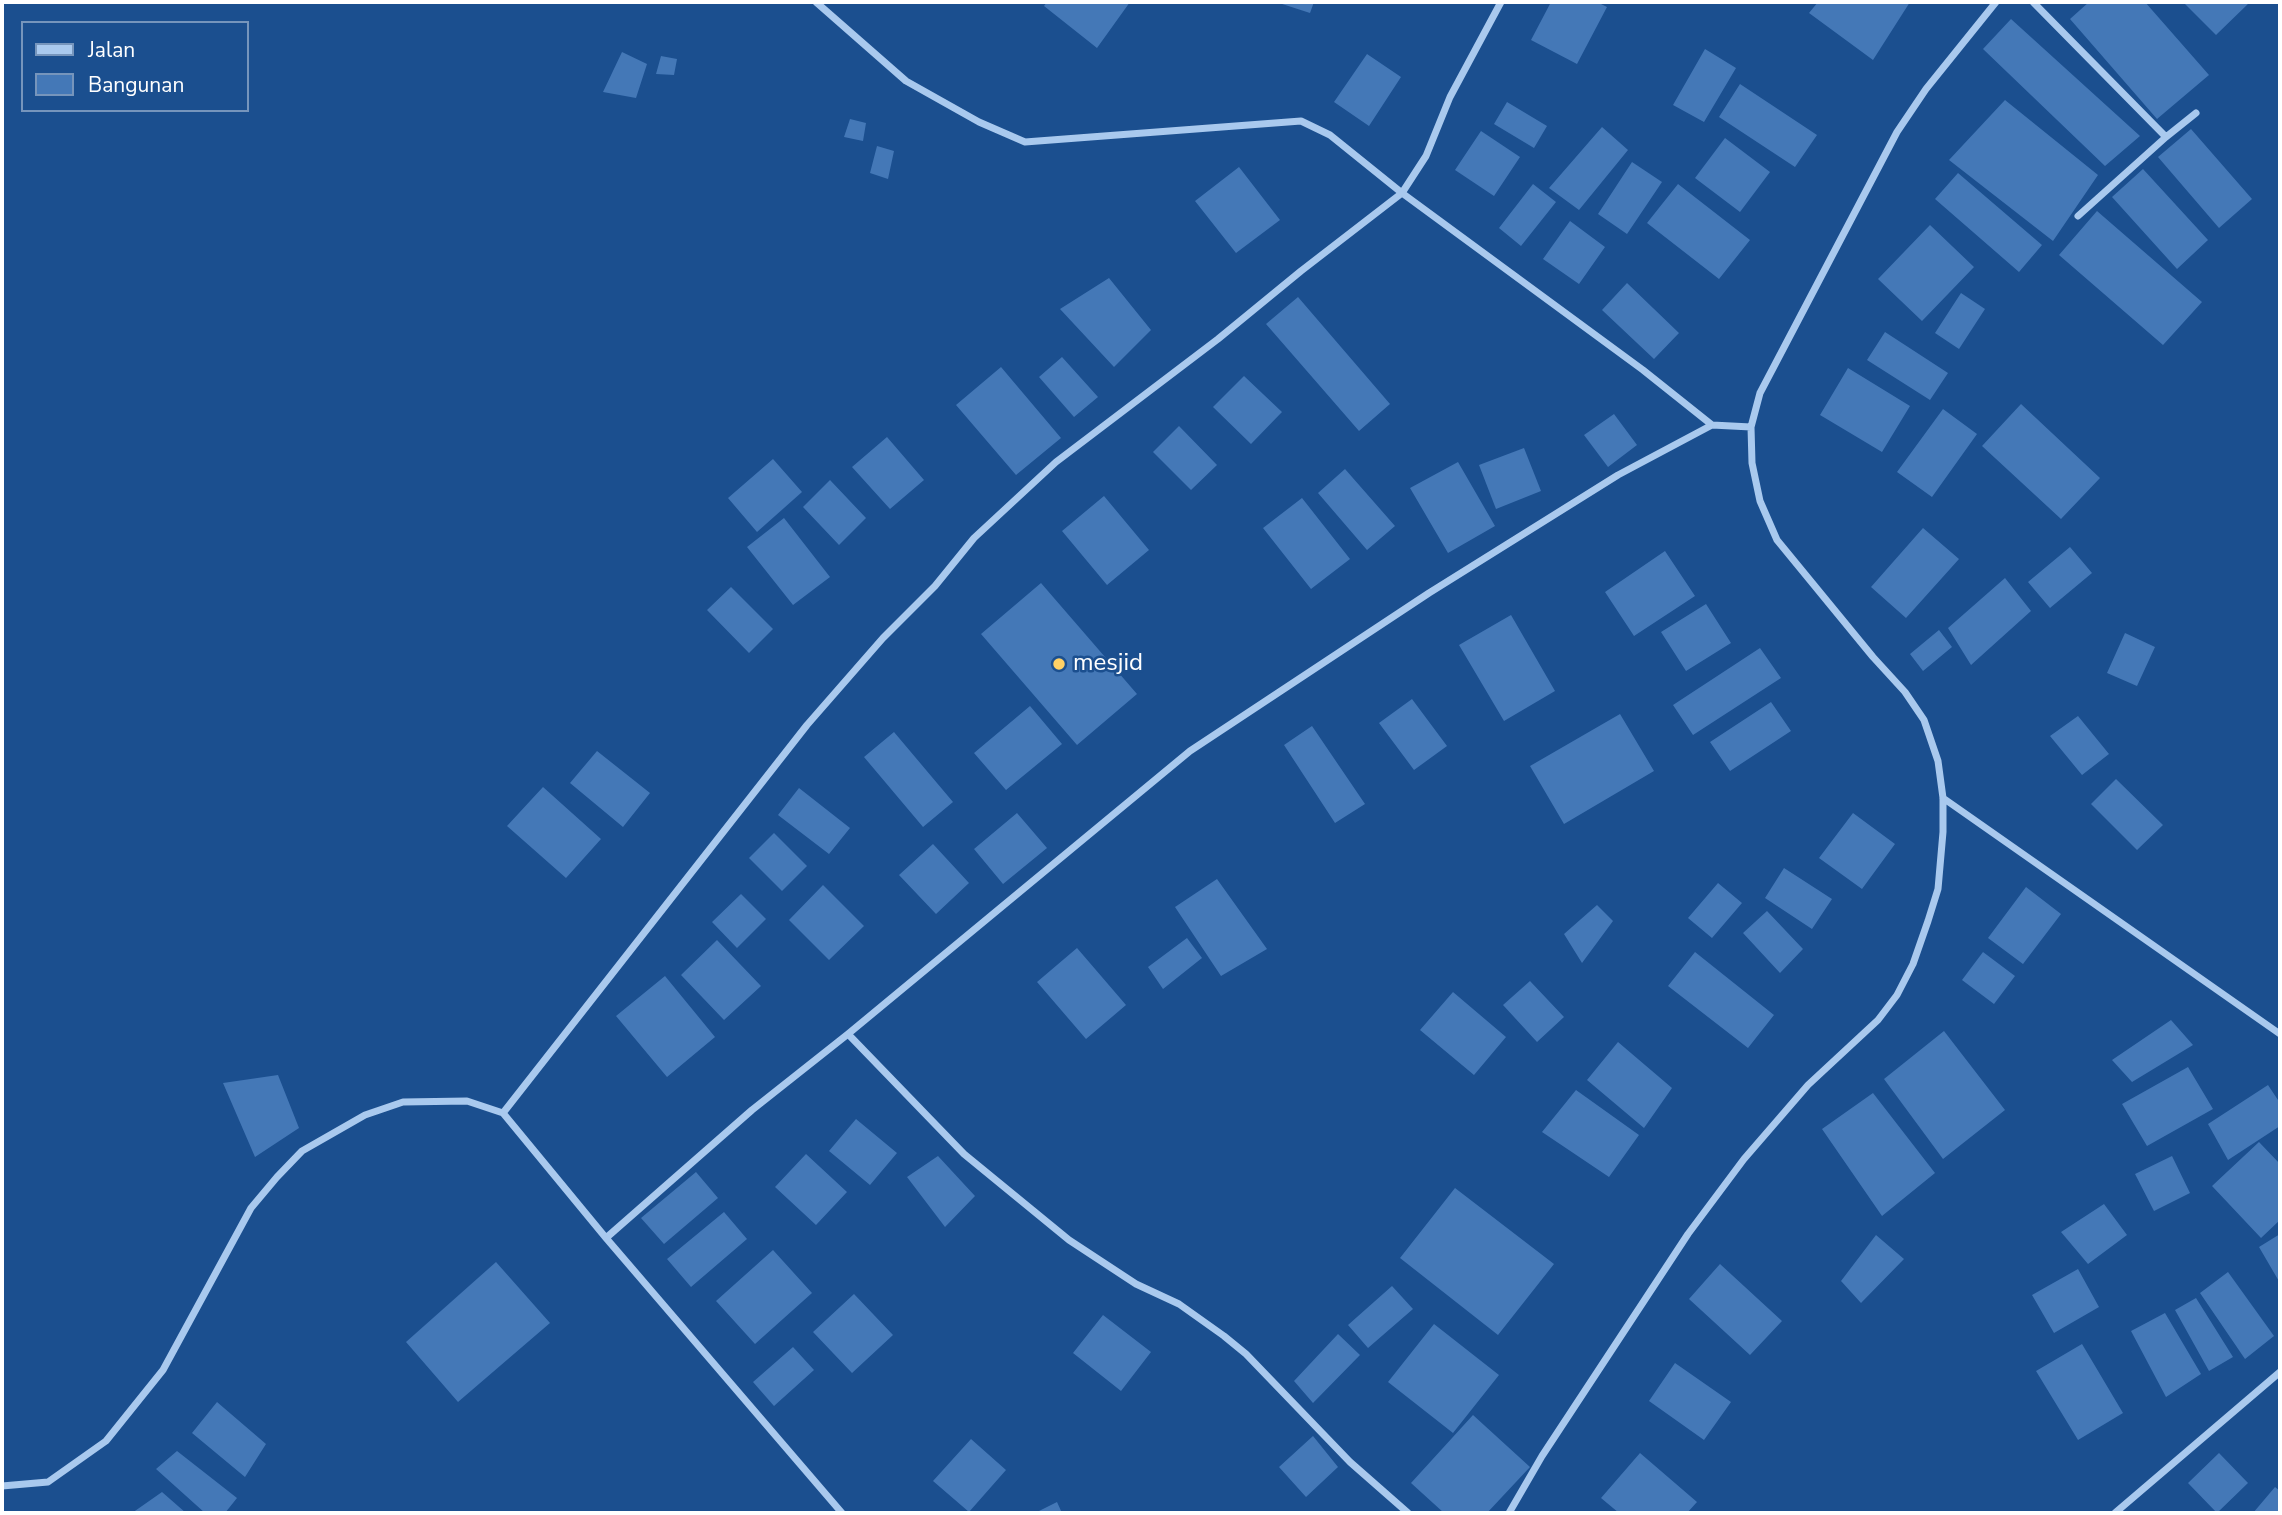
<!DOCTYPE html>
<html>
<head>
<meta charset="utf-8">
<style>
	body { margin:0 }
	#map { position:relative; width:2282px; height:1515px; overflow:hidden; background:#1b4f8f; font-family:"Nunito Sans",sans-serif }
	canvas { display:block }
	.frame { position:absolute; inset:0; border:4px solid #fff; pointer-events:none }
	.legend { position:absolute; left:21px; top:21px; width:228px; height:91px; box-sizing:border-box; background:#1b4f8f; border:2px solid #7695bc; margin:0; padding:9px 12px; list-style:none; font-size:21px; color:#fff }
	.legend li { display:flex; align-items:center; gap:14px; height:35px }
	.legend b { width:35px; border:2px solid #7695bc }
</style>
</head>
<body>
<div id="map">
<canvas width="2282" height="1515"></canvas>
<div class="frame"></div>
<ul class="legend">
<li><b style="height:9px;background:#a9c9ee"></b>Jalan</li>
<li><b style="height:19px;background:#4478b7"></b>Bangunan</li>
</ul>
</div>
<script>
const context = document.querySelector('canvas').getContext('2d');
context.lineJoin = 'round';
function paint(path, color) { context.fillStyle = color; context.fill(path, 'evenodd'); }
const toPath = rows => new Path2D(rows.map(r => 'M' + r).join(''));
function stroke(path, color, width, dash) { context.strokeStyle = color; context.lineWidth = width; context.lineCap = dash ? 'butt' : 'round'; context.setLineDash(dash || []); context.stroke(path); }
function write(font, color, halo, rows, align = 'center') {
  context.font = font + ' "Nunito Sans",sans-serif'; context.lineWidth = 5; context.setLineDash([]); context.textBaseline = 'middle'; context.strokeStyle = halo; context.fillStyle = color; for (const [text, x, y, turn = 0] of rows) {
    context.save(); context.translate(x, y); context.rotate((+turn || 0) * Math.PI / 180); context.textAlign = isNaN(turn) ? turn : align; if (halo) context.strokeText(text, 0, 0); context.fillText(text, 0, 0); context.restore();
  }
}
paint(toPath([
	[1047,2,1130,2,1097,48,1044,6],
	[1276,2,1314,2,1310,13],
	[1551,2,1597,2,1607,7,1577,64,1531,40],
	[1818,2,1910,2,1873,60,1809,13],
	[2089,2,2145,2,2209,75,2157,119,2070,19],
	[2183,2,2250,2,2216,35],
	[2011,19,2140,136,2105,166,1983,49],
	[1705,49,1736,68,1704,122,1673,105],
	[622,52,647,64,636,98,603,92],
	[1367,54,1401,77,1369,126,1334,102],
	[661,56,677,59,674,75,656,74],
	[1740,84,1817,135,1795,167,1719,117],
	[2005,100,2098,175,2053,241,1949,160],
	[1507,102,1547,126,1534,148,1494,124],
	[850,119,866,123,863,141,844,137],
	[1602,127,1628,150,1579,210,1549,188],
	[2191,129,2252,199,2219,228,2158,157],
	[1481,131,1520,157,1494,196,1455,170],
	[1725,138,1770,172,1740,212,1695,178],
	[877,146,894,151,888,179,870,173],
	[1632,162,1662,182,1627,234,1598,214],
	[1239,167,1280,220,1236,253,1195,201],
	[2143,169,2208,240,2177,269,2112,197],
	[1958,173,2042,245,2019,272,1935,199],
	[1533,184,1556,202,1521,246,1499,228],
	[1678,184,1750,240,1719,279,1647,223],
	[2097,211,2202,302,2163,345,2059,255],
	[1570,221,1605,247,1579,284,1543,259],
	[1930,225,1974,267,1922,321,1878,279],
	[1109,278,1151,330,1114,367,1060,309],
	[1627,283,1679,333,1654,359,1602,310],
	[1961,293,1985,309,1959,349,1935,333],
	[1298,297,1390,404,1359,431,1266,324],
	[1885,332,1948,373,1930,400,1867,360],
	[1062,357,1098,397,1074,417,1039,377],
	[1001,367,1061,438,1016,475,956,405],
	[1848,368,1910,406,1882,452,1820,415],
	[1244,376,1282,412,1251,444,1213,407],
	[2021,404,2100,478,2061,519,1982,446],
	[1943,409,1977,434,1932,497,1897,472],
	[1614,414,1637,445,1608,467,1584,435],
	[1179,426,1217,465,1191,490,1153,452],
	[887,437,924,480,890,509,852,467],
	[1524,448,1541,491,1496,509,1479,465],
	[773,459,802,492,757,532,728,498],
	[1458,462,1495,526,1448,553,1410,488],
	[1345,469,1395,526,1367,550,1318,493],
	[830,480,866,518,839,545,803,507],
	[1104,496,1149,550,1107,585,1062,531],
	[1302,498,1350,559,1311,589,1263,528],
	[784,518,830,577,793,605,747,547],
	[1923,528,1959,559,1906,618,1871,587],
	[2070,547,2092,573,2050,608,2028,582],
	[1665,551,1695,596,1634,636,1605,592],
	[2005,578,2031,611,1971,665,1948,628],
	[1041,583,1137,694,1077,745,981,634],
	[731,587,773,629,749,653,707,610],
	[1706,604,1731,643,1686,671,1661,632],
	[1511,615,1555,691,1504,721,1459,645],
	[1939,630,1952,647,1923,671,1910,654],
	[2125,633,2155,647,2137,686,2107,673],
	[1760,648,1781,678,1693,735,1673,705],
	[1412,699,1447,746,1414,770,1379,723],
	[1771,702,1791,731,1730,771,1710,742],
	[1030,706,1062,744,1006,790,974,753],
	[1620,714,1654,771,1564,824,1530,766],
	[2078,716,2109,754,2082,775,2050,736],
	[1312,726,1365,804,1335,823,1284,745],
	[894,732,953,802,923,827,864,757],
	[597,751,650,793,623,827,570,783],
	[2116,779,2163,825,2137,850,2091,804],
	[543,787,601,839,566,878,507,826],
	[799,788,850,828,829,854,778,815],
	[1017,813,1047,848,1003,884,974,849],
	[1853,813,1895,844,1862,889,1819,858],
	[774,833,807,866,782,891,749,858],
	[933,844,969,883,936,914,899,875],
	[1784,868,1832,899,1812,929,1765,898],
	[1217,879,1267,949,1221,976,1175,907],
	[1718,883,1742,903,1712,938,1688,918],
	[823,885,864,926,829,960,789,920],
	[2026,887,2061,914,2023,964,1988,938],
	[741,894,766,919,737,948,712,922],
	[1597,905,1613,921,1582,963,1564,934],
	[1767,911,1803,949,1780,973,1743,933],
	[1187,938,1202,958,1163,989,1148,967],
	[717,940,761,986,724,1020,681,975],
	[1077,948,1126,1005,1086,1039,1037,982],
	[1695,952,1774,1015,1748,1048,1668,986],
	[1983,952,2015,976,1994,1004,1962,980],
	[665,976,715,1037,667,1077,616,1016],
	[1530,981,1564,1017,1537,1042,1503,1005],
	[1453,992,1506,1037,1474,1075,1420,1030],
	[2171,1020,2193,1045,2132,1082,2112,1060],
	[1944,1031,2005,1110,1943,1159,1884,1079],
	[1618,1042,1672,1088,1644,1128,1587,1080],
	[2188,1067,2213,1109,2147,1146,2122,1104],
	[278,1075,299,1128,255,1157,223,1083],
	[2268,1085,2280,1103,2280,1126,2228,1160,2208,1124],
	[1576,1090,1639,1135,1609,1177,1542,1132],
	[1873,1093,1935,1173,1882,1216,1822,1129],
	[856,1119,897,1153,870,1185,829,1151],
	[2259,1142,2280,1164,2280,1220,2261,1238,2212,1186],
	[806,1154,847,1192,816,1225,775,1187],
	[938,1156,975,1196,945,1227,907,1177],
	[2172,1156,2190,1193,2154,1211,2135,1174],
	[696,1172,718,1198,664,1244,641,1218],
	[1455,1188,1554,1264,1498,1335,1400,1258],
	[2104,1204,2127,1235,2088,1264,2061,1232],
	[724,1212,747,1239,691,1287,667,1259],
	[2280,1234,2280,1283,2259,1247],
	[1876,1235,1904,1259,1861,1303,1841,1281],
	[773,1250,812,1293,755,1344,716,1301],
	[496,1262,550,1323,458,1402,406,1342],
	[1720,1264,1782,1321,1750,1355,1689,1299],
	[2078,1269,2099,1307,2054,1333,2032,1295],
	[2228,1272,2274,1336,2245,1359,2200,1293],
	[1392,1286,1413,1309,1368,1348,1348,1325],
	[854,1294,893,1335,852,1373,813,1332],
	[2196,1298,2233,1357,2209,1371,2175,1310],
	[2165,1313,2201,1374,2166,1397,2131,1331],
	[1103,1315,1151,1352,1121,1391,1073,1353],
	[1434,1324,1499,1375,1453,1433,1388,1382],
	[1338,1334,1360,1355,1313,1403,1294,1381],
	[2082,1344,2123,1413,2078,1440,2036,1371],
	[793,1347,814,1370,774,1406,753,1382],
	[1675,1363,1731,1402,1704,1440,1649,1401],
	[217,1402,266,1444,245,1477,192,1433],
	[1473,1415,1530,1467,1487,1513,1444,1513,1411,1483],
	[1313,1436,1338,1467,1306,1497,1279,1467],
	[971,1439,1006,1470,969,1512,933,1481],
	[177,1451,237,1498,225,1513,205,1513,156,1469],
	[1640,1453,1697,1502,1687,1513,1619,1513,1601,1498],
	[2219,1453,2248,1483,2217,1513,2188,1483],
	[2275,1487,2280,1491,2280,1513,2253,1513],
	[162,1492,186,1513,132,1513],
	[1057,1502,1062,1513,1035,1513]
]), '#4478b7');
stroke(toPath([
	[816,2,906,81,979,122,1025,142,1301,121,1330,135,1402,193,1643,370,1712,425],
	[2033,2,2166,137,2078,216],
	[2166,137,2196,113],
	[1943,798,2280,1034],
	[848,1034,964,1154,1069,1240,1136,1284,1179,1304,1224,1336,1246,1354,1350,1462,1408,1513],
	[503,1113,807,725,883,638,935,586,974,538,1056,462,1218,339,1301,271,1402,193,1426,156,1450,97,1501,2],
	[606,1238,752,1110,848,1034,1190,751,1429,593,1618,475,1712,425,1751,427],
	[2,1486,48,1482,106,1441,163,1370,251,1208,277,1177,302,1151,365,1115,403,1102,467,1101,503,1113,606,1238,842,1513],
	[1509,1513,1542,1456,1688,1234,1744,1159,1808,1085,1878,1020,1897,995,1913,964,1928,921,1938,889,1943,832,1943,798,1938,761,1924,720,1905,692,1873,657,1777,540,1760,501,1752,463,1751,427,1760,393,1897,132,1926,89,1996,2],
	[2115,1513,2280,1372]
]), '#a9c9ee', 7);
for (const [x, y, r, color] of [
	[1059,664,7,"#ffd166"]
]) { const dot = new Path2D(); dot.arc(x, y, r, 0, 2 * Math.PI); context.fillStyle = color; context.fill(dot); stroke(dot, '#1b4f8f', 2.5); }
write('24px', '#fff', '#1b4f8f', [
	["mesjid",1073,664]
], 'left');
</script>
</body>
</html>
